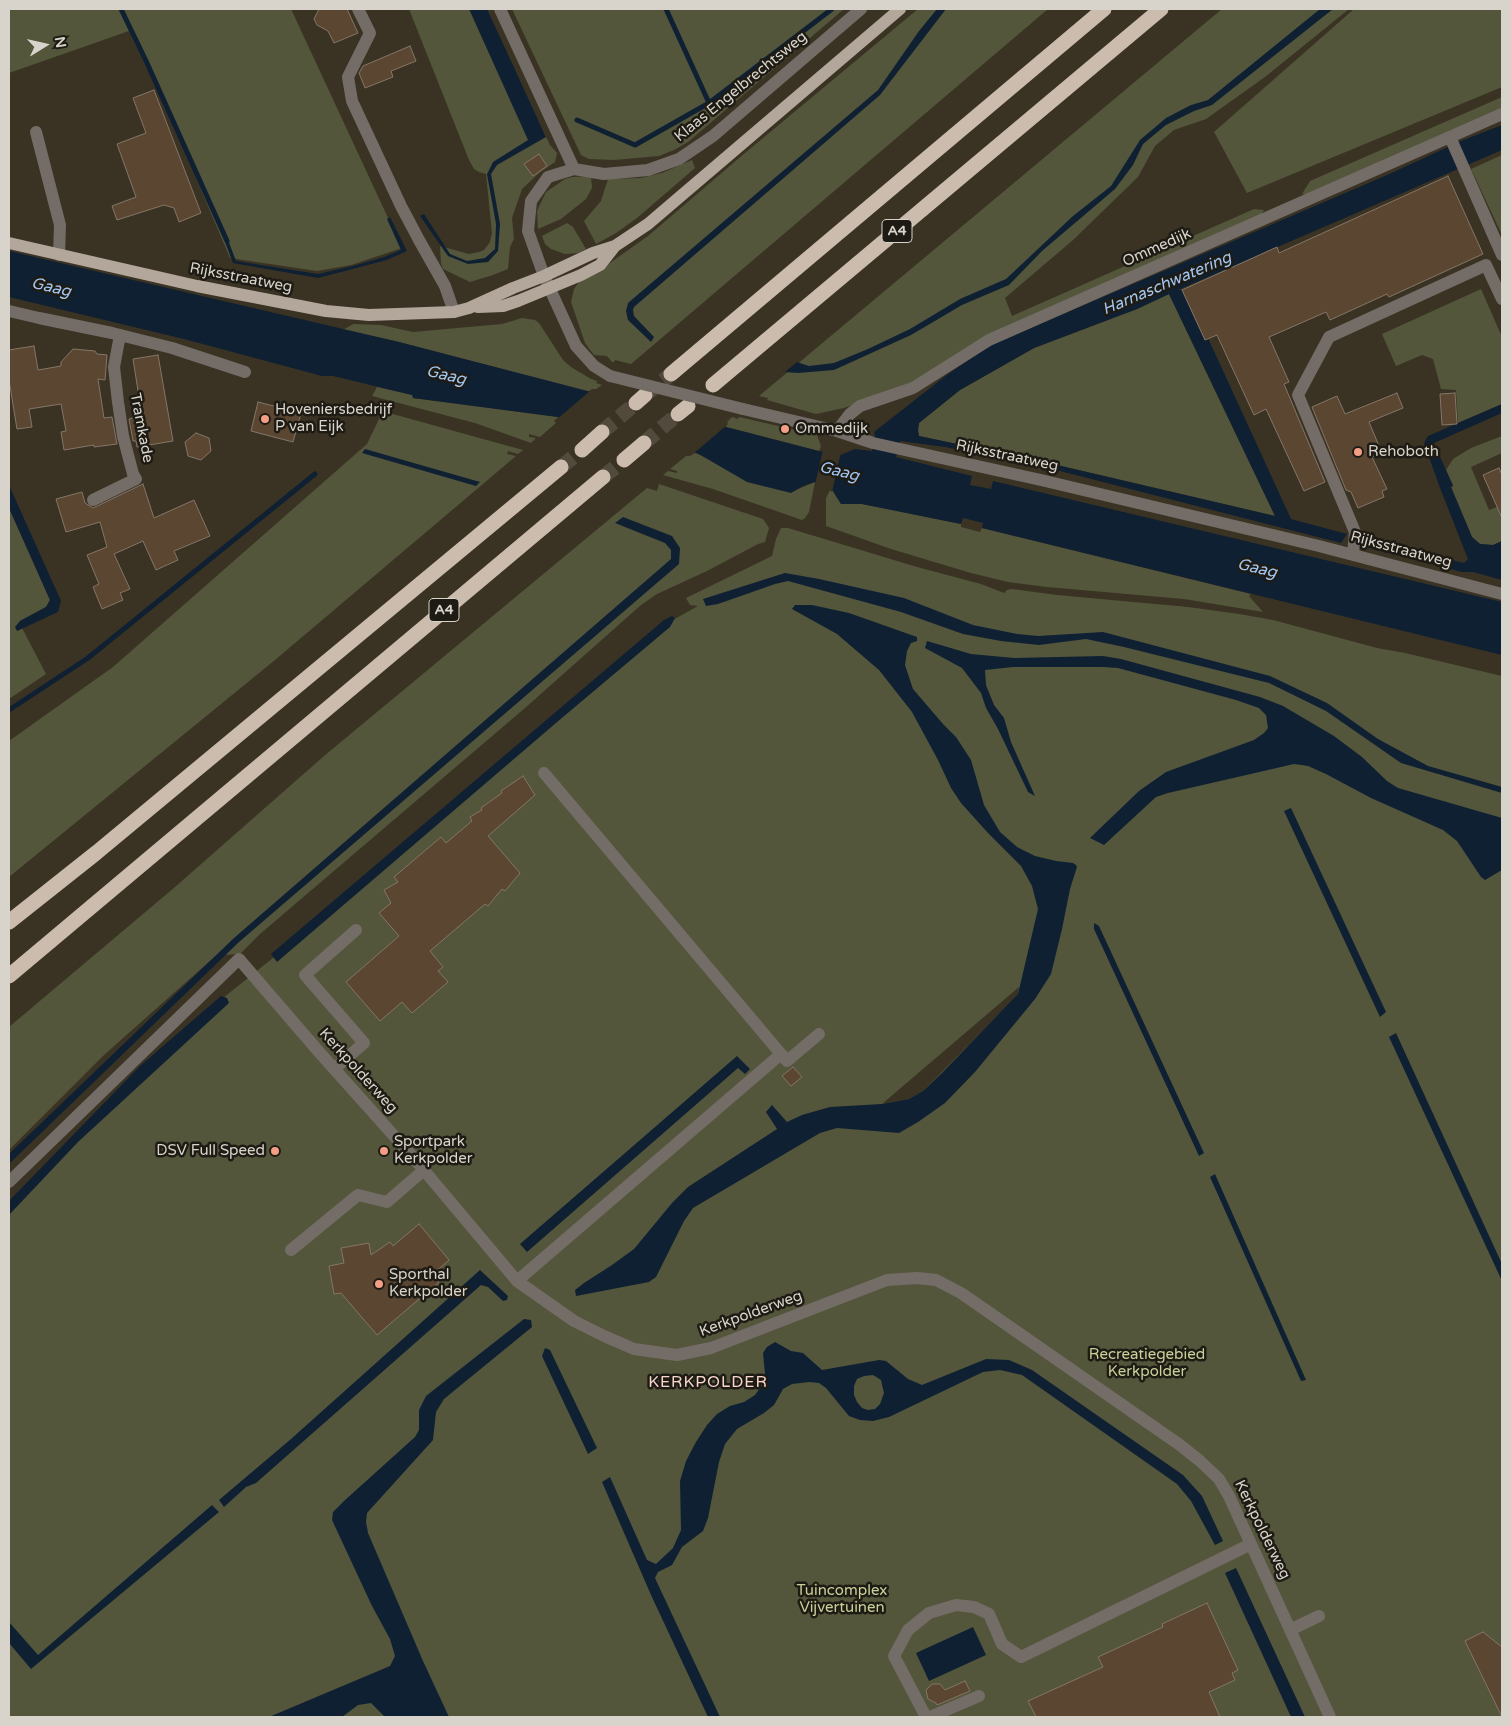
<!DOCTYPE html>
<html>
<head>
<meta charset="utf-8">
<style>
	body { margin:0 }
	#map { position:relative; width:1511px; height:1726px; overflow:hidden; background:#3a3324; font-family:"Varela Round",sans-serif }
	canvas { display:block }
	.frame { position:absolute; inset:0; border:10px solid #d8d4cb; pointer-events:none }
	.north { position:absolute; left:20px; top:20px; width:50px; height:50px; -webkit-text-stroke:4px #1e1b14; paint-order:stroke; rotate:80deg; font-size:14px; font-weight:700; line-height:20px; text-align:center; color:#d8d4cb }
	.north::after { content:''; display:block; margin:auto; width:18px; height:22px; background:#d8d4cb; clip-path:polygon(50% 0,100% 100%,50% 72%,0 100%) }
</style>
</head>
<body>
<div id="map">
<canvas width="1511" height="1726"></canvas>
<div class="frame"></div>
<div class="north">N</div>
</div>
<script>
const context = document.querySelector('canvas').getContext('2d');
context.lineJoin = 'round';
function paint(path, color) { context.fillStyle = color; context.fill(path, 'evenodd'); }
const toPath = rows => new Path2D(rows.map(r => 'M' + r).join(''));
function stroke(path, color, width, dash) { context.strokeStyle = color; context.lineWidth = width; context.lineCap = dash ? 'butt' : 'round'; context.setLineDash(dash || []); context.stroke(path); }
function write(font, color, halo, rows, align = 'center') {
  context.font = font + ' "Varela Round",sans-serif'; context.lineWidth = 5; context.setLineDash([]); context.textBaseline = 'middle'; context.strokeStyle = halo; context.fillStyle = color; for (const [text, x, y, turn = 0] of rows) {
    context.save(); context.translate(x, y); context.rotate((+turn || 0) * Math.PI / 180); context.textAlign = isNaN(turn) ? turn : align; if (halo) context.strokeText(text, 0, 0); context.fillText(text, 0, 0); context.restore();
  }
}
paint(toPath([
	[9,9,291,9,402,248,351,265,317,271,230,258,167,110,129,31,9,73],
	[409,9,485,9,550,145,557,153,555,162,539,173,522,189,512,218,514,239,510,247,508,269,493,275,470,282,443,269,441,263,440,246,469,254,479,252,484,250,490,242,492,233,486,174,479,172,474,169,469,160],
	[512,9,844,9,688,142,674,150,659,156,614,160,589,159,581,155],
	[918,9,1048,9,631,364,615,360,614,362,612,362,607,356,594,355,585,343,571,302,574,289,579,282,600,270,648,236,745,153],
	[1222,9,1349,9,1265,77,1206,119,1174,130,1155,146,1138,177,1073,240,1005,298,1012,316,1254,209,1264,210,1260,217,911,384,844,408,816,414,767,400,768,398,759,396],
	[1354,9,1502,9,1502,87,1247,193,1214,132],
	[1502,97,1502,110,1307,195,1302,194,1310,181],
	[1502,155,1502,235,1471,169],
	[692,160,695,168,637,218,616,233,596,244,584,221,601,201,608,179,641,178,662,173],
	[591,176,592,188,586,199,561,219,538,229,537,211,546,192,565,179,572,177],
	[567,223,573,227,586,249,578,253,565,254,551,249,545,244,542,236],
	[1481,289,1502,337,1502,404,1458,423,1456,390,1441,389,1433,359,1422,355,1396,366,1382,334],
	[1169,294,1275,516,1057,465,919,436,918,430,919,423,960,390,1034,348,1137,309],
	[522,318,535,320,539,323,563,360,571,367,591,379,597,381,596,383,602,385,596,389,592,389,588,392,399,342,343,330,353,324,381,325,413,332,502,324],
	[377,387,413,395,413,398,558,417,554,421,556,423,540,437,529,434,529,437,536,438,531,443,475,423,372,396],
	[389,413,523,450,518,454,508,451,507,454,516,456,275,660,9,877,9,741,113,667,367,444,381,415],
	[732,417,738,419,739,417,817,435,821,446,819,451,725,427,728,424,727,422],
	[1502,436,1502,453,1471,467,1489,510,1502,505,1502,541,1493,545,1480,544,1472,537,1451,487,1453,485,1446,470,1453,459,1471,448],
	[695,453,791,492,815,482,809,512,805,518,802,520,713,489,663,475,668,471,677,473,677,471,670,469,686,456,690,456],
	[659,484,763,519,769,528,765,542,758,544,707,571,657,594,641,605,525,708,260,934,240,954,222,955,211,960,104,1055,9,1150,9,1027,175,887,324,756,647,488,657,491],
	[831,488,841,504,862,504,961,524,961,527,980,532,982,528,1251,594,1249,596,1263,612,1184,599,1047,587,1008,582,971,573,891,549,826,526,826,498],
	[9,508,50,600,46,607,20,621,17,631,22,628,46,674,9,699],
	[781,528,788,528,917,567,981,584,1004,593,1007,590,1012,589,1057,595,1188,607,1239,614,1273,620,1377,648,1405,653,1502,676,1502,1717,9,1717,9,1211,124,1091,223,998,314,925,673,620,698,606,690,605,686,598,772,556,776,539],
	[1019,987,1018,994,1015,998,923,1091,909,1099,882,1104]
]), '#53563b');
paint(toPath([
	[469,9,487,9,546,137,497,165,491,174,500,224,498,251,488,262,468,264,448,256,420,216,424,214,450,254,467,261,485,258,495,249,496,224,487,174,493,162,528,140],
	[937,9,946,9,880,95,634,307,633,310,634,316,654,337,651,342,628,320,626,311,628,303,878,90,919,31],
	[1320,9,1333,9,1212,105,1194,111,1166,125,1143,144,1133,165,1115,189,1042,251,1009,285,962,305,911,335,834,370,798,373,785,372,797,362,809,366,834,363,868,349,910,329,960,299,1006,279,1073,216,1111,186,1140,140,1166,118,1191,105,1208,100],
	[1502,125,1502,150,1178,290,1182,290,1205,340,1208,338,1291,519,1347,534,1341,543,1056,470,945,447,900,441,896,457,972,476,970,485,991,489,993,481,1502,602,1502,655,982,528,983,523,963,518,961,524,862,504,841,504,831,488,815,482,803,486,791,493,747,482,697,453,558,417,413,398,412,395,333,376,322,376,184,339,9,297,9,251,399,342,838,456,855,449,872,451,875,436,874,432,948,374,991,345,1387,175,1461,141],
	[1169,294,1275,516,1057,465,919,436,918,430,919,423,960,390,1034,348,1137,309],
	[390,217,407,251,387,260,318,278,233,263,225,242,228,240,236,261,318,274,353,266,384,257,401,250,387,219],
	[1502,404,1502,413,1434,443,1453,486,1451,487,1472,537,1480,544,1493,545,1502,541,1502,580,1473,572,1462,572,1369,548,1366,539,1464,563,1468,559,1440,488,1424,443,1428,436],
	[365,449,480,482,476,486,362,453],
	[9,485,61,601,58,612,17,631,15,627,20,621,46,607,50,600,9,508],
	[623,517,672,536,680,548,679,564,239,942,9,1164,9,1154,234,938,671,559,671,550,665,543,615,523],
	[785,573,819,579,904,598,973,625,1017,634,1038,636,1103,632,1270,676,1327,703,1378,739,1428,766,1502,787,1502,793,1401,763,1326,711,1269,683,1124,647,1086,639,1039,645,1001,641,963,634,901,612,788,581,775,584,718,604,706,606,703,599],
	[795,605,812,605,849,613,917,637,917,641,911,643,907,651,905,665,913,689,943,724,956,737,971,760,984,805,1000,832,1017,847,1035,856,1056,861,1073,863,1076,865,1077,867,1070,889,1062,929,1051,974,1035,999,975,1072,945,1103,918,1122,899,1133,837,1128,820,1133,693,1208,684,1221,656,1277,649,1282,576,1296,575,1290,584,1283,612,1265,634,1249,672,1203,688,1187,777,1129,766,1112,772,1105,787,1122,802,1115,830,1107,882,1104,909,1099,923,1091,942,1073,1018,994,1038,909,1032,886,1021,866,988,833,961,803,951,788,938,760,912,712,879,670,837,634,792,609],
	[672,616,675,618,670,627,563,717,277,962,271,954,664,620],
	[927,641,971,654,1014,658,1103,656,1121,659,1260,697,1283,706,1334,736,1362,757,1387,781,1398,788,1502,818,1502,870,1485,880,1481,877,1457,841,1443,830,1371,798,1326,774,1308,766,1294,764,1168,793,1156,797,1104,845,1090,838,1139,791,1166,772,1254,740,1264,733,1268,728,1266,715,1259,708,1236,700,1118,668,1103,667,1013,667,985,670,986,685,994,705,1004,718,1011,742,1035,796,1028,792,998,729,986,708,981,693,962,668,925,648],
	[1291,808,1386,1012,1380,1017,1284,811],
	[1094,923,1099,926,1204,1153,1199,1156,1094,929],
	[221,996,227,998,229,1003,78,1142,9,1215,9,1201,140,1066],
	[1396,1033,1502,1264,1502,1281,1389,1037],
	[737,1056,750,1069,745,1074,738,1068,527,1252,520,1244],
	[1215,1174,1306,1380,1301,1381,1210,1177],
	[480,1270,508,1296,507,1300,503,1301,488,1287,481,1285,256,1483,246,1487,224,1507,219,1500,291,1439],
	[524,1319,531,1320,532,1327,444,1399,436,1412,433,1440,367,1513,366,1522,368,1533,423,1661,449,1717,385,1717,371,1703,358,1705,342,1717,269,1717,390,1666,395,1656,390,1639,372,1606,332,1520,333,1512,344,1501,415,1437,419,1430,419,1410,426,1396],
	[775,1342,791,1351,803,1353,822,1370,879,1360,886,1361,908,1379,922,1385,986,1359,1009,1360,1032,1370,1183,1475,1202,1496,1223,1541,1215,1545,1191,1501,1177,1484,1022,1375,1000,1370,983,1372,889,1417,873,1421,860,1420,849,1416,826,1388,819,1383,809,1382,792,1384,783,1389,774,1405,764,1413,737,1429,725,1444,719,1462,708,1518,703,1531,682,1547,672,1565,658,1572,655,1578,720,1717,708,1717,651,1595,602,1482,610,1477,647,1560,656,1564,673,1548,681,1530,680,1481,686,1461,696,1442,707,1425,717,1414,730,1406,744,1402,755,1395,763,1384,765,1374,763,1353,767,1347],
	[873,1375,881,1380,884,1393,880,1404,875,1409,868,1410,862,1408,857,1402,854,1395,854,1386,857,1379,864,1376],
	[545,1348,550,1350,597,1448,588,1454,542,1356],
	[212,1505,219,1512,31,1669,9,1643,9,1622,38,1655],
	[1236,1568,1305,1717,1291,1717,1270,1671,1225,1573],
	[973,1627,986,1655,929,1681,916,1653]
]), '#0f2033');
paint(toPath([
	[590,391,727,425,693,454,556,420],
	[823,450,838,454,841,452,832,492,829,490,815,485]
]), '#3a3324');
stroke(toPath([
	[121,9,147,63,227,241],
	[666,9,709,103],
	[577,120,635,145,709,103,832,9],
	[9,710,88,658,315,474]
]), '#0f2033', 5);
const building = toPath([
	[319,9,347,9,358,33,334,43,328,31,317,25,314,19,319,9],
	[410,46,416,61,391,71,393,77,365,88,359,73,363,66,410,46],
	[154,90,201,213,179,222,174,208,164,205,117,220,112,206,136,197,117,144,146,133,133,98,154,90],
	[539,154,547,166,533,176,524,164,539,154],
	[1448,176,1483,254,1389,297,1387,294,1330,320,1326,312,1269,337,1289,382,1284,384,1325,482,1304,491,1266,409,1254,415,1217,335,1205,340,1182,290,1277,247,1279,253,1448,176],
	[34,346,38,370,61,366,61,362,73,349,95,351,97,354,107,355,105,380,98,379,104,418,112,417,117,444,94,447,94,445,64,450,61,432,66,431,61,404,29,409,32,427,17,429,9,380,9,350,34,346],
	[158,355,173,441,137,447,136,441,133,441,129,419,142,416,133,359,158,355],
	[1397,393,1403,408,1369,422,1382,453,1372,457,1387,489,1382,491,1384,497,1358,508,1351,492,1346,490,1312,407,1337,396,1345,414,1397,393],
	[1455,393,1457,424,1442,425,1440,394,1455,393],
	[258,402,301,413,293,442,251,431,258,402],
	[196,433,209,438,211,451,201,460,188,456,185,442,196,433],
	[1499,468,1502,475,1502,518,1483,475,1499,468],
	[143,484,154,518,194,500,210,536,174,551,178,560,156,570,143,541,114,554,130,589,120,593,123,600,102,609,93,587,99,584,87,555,107,547,100,522,66,532,56,499,82,492,85,503,93,508,143,484],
	[523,776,535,795,488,836,520,873,505,891,502,889,488,906,485,904,430,951,443,967,438,971,448,982,412,1013,402,1002,380,1021,346,982,399,936,379,913,391,903,384,890,398,882,394,877,441,837,446,843,472,821,470,817,482,810,481,808,502,793,501,791,523,776],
	[793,1067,802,1077,791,1086,782,1076,793,1067],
	[419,1224,449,1260,433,1274,439,1282,377,1335,341,1293,334,1294,329,1266,344,1263,341,1248,369,1243,371,1255,390,1242,393,1246,419,1224],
	[1207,1603,1238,1670,1232,1673,1235,1680,1209,1692,1220,1717,1036,1717,1028,1701,1103,1667,1098,1657,1163,1627,1162,1624,1207,1603],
	[1483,1632,1502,1647,1502,1717,1465,1641,1483,1632],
	[965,1681,970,1691,937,1705,936,1703,928,1699,926,1690,932,1684,940,1684,945,1690,965,1681]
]);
paint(building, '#5b4631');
stroke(building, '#847668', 1);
stroke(toPath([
	[645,395,671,374],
	[602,432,636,403],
	[644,443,678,414],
	[561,467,582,450],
	[603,477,624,460]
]), '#524b3d', 15, [15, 8]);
stroke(toPath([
	[358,9,370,33,348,77,352,101,401,206,419,240,445,286,454,312],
	[500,9,574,169],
	[36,132,60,225,59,255],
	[1450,137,1502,255],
	[9,311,39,318,112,333,172,348,245,372],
	[610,376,594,366,576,346,544,276,528,231,531,201,548,177,574,169,604,174,648,170,679,159,713,136,861,9],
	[743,409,837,431,873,443,1041,480,1319,546,1502,594],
	[837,431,850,414,860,406,913,388,989,340,1502,114],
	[93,500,136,479,133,474,123,436,118,402,114,367,120,335],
	[1353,555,1355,532,1298,395,1329,337,1486,265,1502,299],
	[544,773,781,1054],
	[334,1069,364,1043,305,975,356,930],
	[9,1182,239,959,319,1052,412,1156,517,1281,574,1321,604,1336,634,1349,677,1355,711,1348,887,1280,917,1278,936,1280,961,1293,1180,1445,1200,1461,1219,1479,1229,1496,1330,1717],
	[291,1250,358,1195,387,1202,424,1170],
	[517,1281,781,1054,787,1061,819,1034],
	[1290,1630,1319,1616],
	[926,1717,894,1656,908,1630,929,1613,956,1605,974,1607,989,1614,1002,1644,1021,1657,1251,1544],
	[930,1717,979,1696]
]), '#746d67', 12);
stroke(toPath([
	[9,243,197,286,326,311,369,315,454,312,469,308,513,288,544,276,593,253,615,246,648,224,900,9],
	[478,307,503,306,518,301,581,275,600,265,615,246]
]), '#b3a69a', 12);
stroke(toPath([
	[671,374,1104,9],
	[713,385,1161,9],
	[636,403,645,395],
	[678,414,688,406],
	[582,450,602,432],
	[624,460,644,443],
	[9,922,96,853,561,467],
	[9,976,603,477]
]), '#ccbcae', 15);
stroke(toPath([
	[610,376,743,409]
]), '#746d67', 12);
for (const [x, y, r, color] of [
	[265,419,5,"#f49e86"],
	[785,429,5,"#f49e86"],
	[1358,452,5,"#f49e86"],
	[275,1151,5,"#f49e86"],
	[384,1151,5,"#f49e86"],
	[379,1284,5,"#f49e86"]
]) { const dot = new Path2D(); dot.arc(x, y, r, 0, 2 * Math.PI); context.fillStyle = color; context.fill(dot); stroke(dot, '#1e1b14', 2); }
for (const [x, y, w] of [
	[897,231,30],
	[444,610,30]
]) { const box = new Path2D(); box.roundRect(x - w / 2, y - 11.5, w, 23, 4); context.fillStyle = '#1e1b14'; context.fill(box); stroke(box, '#d8d4cb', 1); }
write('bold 14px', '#d8d4cb', null, [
	["A4",897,231],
	["A4",444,610]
]);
write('15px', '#d8d4cb', '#1e1b14', [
	["Klaas Engelbrechtsweg",741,87,-39],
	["Ommedijk",1157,248,-24],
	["Rijksstraatweg",241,278,11],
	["Tramkade",141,428,79],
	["Rijksstraatweg",1007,456,12],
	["Rijksstraatweg",1401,550,15],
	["Kerkpolderweg",358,1071,48],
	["Kerkpolderweg",751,1314,-20],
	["Kerkpolderweg",1262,1530,64]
]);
write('15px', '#d8d4cb', '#1e1b14', [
	["Hoveniersbedrijf",275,410],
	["P van Eijk",275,427],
	["Ommedijk",795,429],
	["Rehoboth",1368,452],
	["Sportpark",394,1142],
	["Kerkpolder",394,1159],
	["DSV Full Speed",265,1151,"right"],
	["Sporthal",389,1275],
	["Kerkpolder",389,1292]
], 'left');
write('15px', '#c9d199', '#1e1b14', [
	["Recreatiegebied",1147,1355],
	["Kerkpolder",1147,1372],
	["Tuincomplex",842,1591],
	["Vijvertuinen",842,1608]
]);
write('italic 16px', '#a3c7f3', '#1e1b14', [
	["Harnaschwatering",1167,284,-23],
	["Gaag",51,288,13],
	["Gaag",446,376,13],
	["Gaag",839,472,14],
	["Gaag",1257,569,13]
]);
context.letterSpacing = '1px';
write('16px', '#f7d6cc', '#1e1b14', [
	["KERKPOLDER",708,1383]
]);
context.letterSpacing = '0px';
</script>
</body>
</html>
